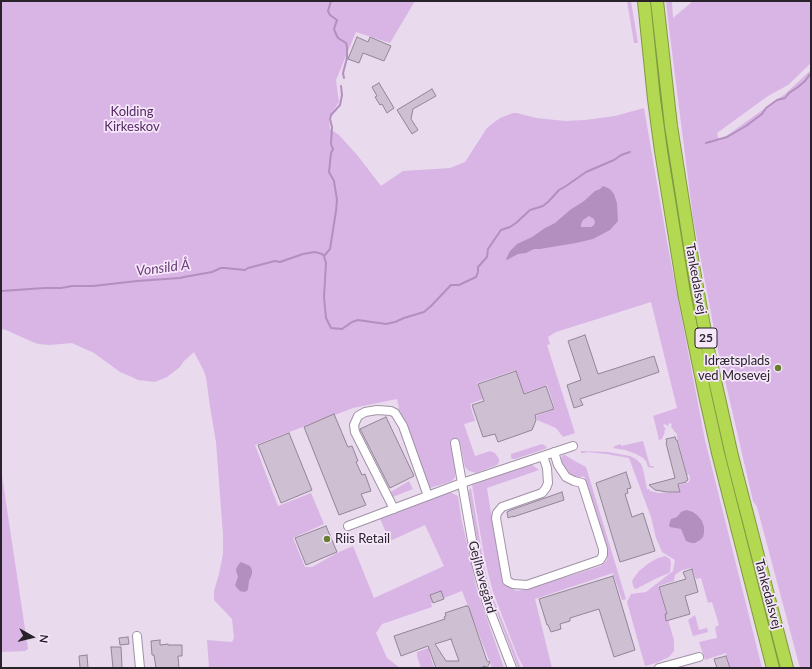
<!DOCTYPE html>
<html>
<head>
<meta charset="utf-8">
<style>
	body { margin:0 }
	#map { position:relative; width:812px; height:669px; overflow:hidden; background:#e9daee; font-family:Lato,sans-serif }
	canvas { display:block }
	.frame { position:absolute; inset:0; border:2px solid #28222a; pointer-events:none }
	.north { position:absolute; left:12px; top:617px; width:40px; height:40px; -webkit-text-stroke:3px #f6e7fb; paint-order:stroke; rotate:98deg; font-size:11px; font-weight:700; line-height:16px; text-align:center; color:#28222a }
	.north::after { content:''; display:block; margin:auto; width:14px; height:18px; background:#28222a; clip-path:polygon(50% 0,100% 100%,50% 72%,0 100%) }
</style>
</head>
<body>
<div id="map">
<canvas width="812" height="669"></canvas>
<div class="frame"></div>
<div class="north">N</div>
</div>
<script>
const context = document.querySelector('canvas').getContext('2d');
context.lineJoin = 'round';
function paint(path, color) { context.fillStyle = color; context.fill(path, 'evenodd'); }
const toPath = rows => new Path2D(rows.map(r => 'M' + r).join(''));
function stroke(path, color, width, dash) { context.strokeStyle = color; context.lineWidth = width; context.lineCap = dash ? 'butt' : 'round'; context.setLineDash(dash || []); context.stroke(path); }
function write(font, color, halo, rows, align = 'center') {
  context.font = font + ' Lato,sans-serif'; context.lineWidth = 3.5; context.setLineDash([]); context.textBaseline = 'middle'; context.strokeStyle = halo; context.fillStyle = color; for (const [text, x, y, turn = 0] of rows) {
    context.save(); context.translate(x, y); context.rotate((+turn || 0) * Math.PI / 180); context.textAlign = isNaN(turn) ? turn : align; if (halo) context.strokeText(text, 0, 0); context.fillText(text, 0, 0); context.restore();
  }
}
paint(toPath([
	[1,1,415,1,390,43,356,32,336,80,339,102,329,117,330,129,339,135,358,156,381,186,403,171,450,168,465,162,487,128,493,123,500,118,513,113,517,113,536,118,565,121,585,120,615,116,644,108,668,247,705,440,762,668,730,668,726,653,705,660,699,642,717,638,715,627,719,625,712,602,708,603,701,578,696,579,692,568,682,570,675,575,674,581,658,586,674,640,674,651,669,657,656,663,645,666,627,602,631,594,646,592,673,571,675,560,662,552,656,538,651,517,629,458,606,454,587,452,584,453,581,453,581,451,608,452,630,456,636,459,641,464,643,469,647,489,649,489,650,491,659,493,680,492,679,485,689,482,690,479,689,474,687,475,677,437,677,434,673,430,673,429,671,427,672,424,669,423,668,426,665,424,663,426,666,429,664,431,665,432,662,439,659,440,654,419,653,416,677,408,651,302,556,332,548,337,550,344,547,345,575,433,563,437,556,428,537,420,536,416,555,409,547,385,524,393,516,370,477,383,483,399,470,404,475,421,464,424,475,456,490,451,495,453,499,459,499,462,497,465,476,473,469,471,465,467,460,443,451,444,455,470,455,477,452,481,430,488,428,486,398,409,399,408,397,399,353,408,255,445,278,506,311,493,324,524,293,538,305,567,312,567,339,552,353,546,374,598,444,566,425,525,390,541,380,519,450,492,458,496,461,517,477,590,504,668,492,668,462,591,431,603,432,607,382,624,376,633,387,658,400,668,209,668,207,640,232,642,234,638,232,619,214,600,214,591,219,574,223,554,223,535,216,442,210,407,206,377,203,369,195,354,194,352,184,361,180,367,167,377,155,382,138,380,132,377,120,372,94,353,72,343,49,345,39,344,35,343,6,330,1,329],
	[627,1,631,1,638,43,634,43],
	[666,1,672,1,673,18,693,1,811,1,811,63,788,85,768,96,717,133,719,141,785,94,811,70,811,668,800,668,757,507,753,501,718,350,693,218,668,20],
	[643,441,650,466,654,466,653,468,648,467,646,461,643,458,636,454,625,450,613,448,615,446,621,444,621,446],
	[542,444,547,447,545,449,515,459,512,459,511,457,511,454],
	[563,455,565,455,573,460,586,467,626,599,622,600,613,573,535,599,552,668,524,668,518,657,493,592,485,561,472,485,527,465,531,464,539,470,487,488,502,580,509,587,517,591,528,589,601,566,607,560,608,552,601,528,584,476,578,478,569,474,564,468,561,459],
	[1,469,28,649,25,651,1,652],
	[409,481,413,489,390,498,389,493],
	[471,488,485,570,490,590,521,668,518,668,488,589,482,567,469,494,469,490],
	[665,556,670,559,671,564,670,572,667,574,657,578,636,589,634,588,632,582,633,579,639,571,649,563,658,558],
	[695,615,699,630,707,628,708,632,693,636,688,620],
	[431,647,432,650,429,651,434,668,421,668,417,656,417,652]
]), '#d9b5e5');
paint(toPath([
	[603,186,610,189,614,194,617,203,618,221,610,230,593,239,576,243,540,249,534,249,526,253,518,254,507,260,506,259,510,251,517,244,532,237,545,228,555,223,570,210,584,201,595,191,600,189],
	[589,216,594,219,595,222,594,225,591,227,581,227,581,224,583,220],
	[687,510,693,512,698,516,702,521,704,527,704,533,703,537,700,540,695,543,691,543,686,541,681,529,670,527,669,525,671,519,677,517,681,512,683,511],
	[241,562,250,566,252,570,252,574,249,581,248,589,247,591,244,592,240,591,237,588,235,585,238,577,236,570,237,567,239,564]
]), '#b38fbf');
stroke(toPath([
	[331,1,328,11,330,15,337,20,334,29,335,32,338,38,346,43,347,47,347,58,343,73,344,78],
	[706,143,727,137,746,126,762,114,766,108,777,100,785,98,789,93,798,87,805,81,811,73],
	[324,256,326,263,324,297,326,318,331,328,342,329,352,322,358,320,386,324,395,322,404,318,424,312,431,306,451,285,459,285,476,277,478,272,478,267,487,257,488,249,501,230,510,227,516,223,530,210,543,206,549,201,559,190,566,186,586,172,614,160,621,155,630,152],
	[324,256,330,249,336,211,337,200,334,181,329,172,331,153,333,149,331,144,332,127,330,119,331,115,340,105,342,95,341,86],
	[1,291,45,288,61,288,72,286,93,286,137,281,180,278,184,277,212,272,221,268,225,268,245,270,248,268,275,261,280,262,303,254,315,252,322,254,324,256]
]), '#b38fbf', 2);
const building = toPath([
	[357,37,368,42,370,37,391,46,384,61,363,53,359,63,348,59,357,37],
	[379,83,394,108,387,113,382,104,380,105,375,97,377,96,372,87,379,83],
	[432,89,436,96,413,109,411,119,418,130,412,134,397,110,432,89],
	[585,335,598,374,654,356,659,372,580,399,583,405,574,408,567,385,581,380,568,341,585,335],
	[516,371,524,394,546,386,554,409,535,415,536,420,532,430,498,442,495,434,483,437,472,405,484,401,478,384,516,371],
	[334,414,347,445,348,447,352,446,358,461,356,462,362,475,365,474,371,491,361,494,366,505,339,515,304,427,334,414],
	[386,417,414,476,390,488,360,429,386,417],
	[289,433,312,490,281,503,258,445,289,433],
	[675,437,676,440,677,440,688,480,686,481,686,482,678,484,680,492,667,492,655,490,649,485,675,478,666,443,667,442,666,439,675,437],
	[626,472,631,488,627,489,628,493,625,494,632,517,643,513,655,551,620,562,596,483,626,472],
	[562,492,564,500,513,517,513,516,508,518,507,512,511,510,562,492],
	[326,526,337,552,306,565,295,538,326,526],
	[692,569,698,592,685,596,690,614,666,621,665,614,667,614,659,587,686,579,683,572,692,569],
	[613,576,635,650,614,657,599,609,570,618,570,621,560,624,561,629,551,632,548,625,547,625,539,599,613,576],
	[441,591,444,599,433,603,430,595,441,591],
	[466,606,468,606,469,608,487,661,490,662,487,668,485,666,480,668,436,668,428,646,401,656,394,636,445,619,444,617,446,616,445,613,466,606],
	[451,639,459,661,446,661,435,644,451,639],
	[128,637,129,644,120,645,119,638,128,637],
	[160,640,160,645,168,644,168,645,182,645,182,656,178,656,179,668,156,668,154,655,152,655,151,641,160,640],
	[111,647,121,647,122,668,113,668,111,647],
	[87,655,88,668,80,668,79,656,87,655],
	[726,656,730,668,717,668,714,659,726,656]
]);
paint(building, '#cebfd3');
stroke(building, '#928597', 1);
const minor = toPath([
	[455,443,476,563,487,603,512,668],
	[543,456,547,468,548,483,546,488,542,493,502,507,497,513,496,518,507,581,513,584,527,585,600,560,603,555,603,549,582,483,574,481,566,477,558,465,554,452],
	[394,509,355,432,354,425,358,416,365,412,377,410,391,411,395,413,403,426,428,496],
	[348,526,462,483,573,446],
	[137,636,140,668],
	[659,668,699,657]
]);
const highway = toPath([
	[644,1,654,99,661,151,684,293,705,395,718,453,773,668],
	[657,1,671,126,693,265,709,354,732,456,787,668]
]);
stroke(minor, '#a093a5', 10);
stroke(highway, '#829843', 14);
stroke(minor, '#fff', 8);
stroke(highway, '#b3d851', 12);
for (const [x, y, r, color] of [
	[778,368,4,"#687e2f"],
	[327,539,4,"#687e2f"]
]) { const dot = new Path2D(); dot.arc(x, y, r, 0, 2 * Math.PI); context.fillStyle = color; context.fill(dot); stroke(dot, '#f6e7fb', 1.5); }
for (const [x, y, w] of [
	[706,338,22]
]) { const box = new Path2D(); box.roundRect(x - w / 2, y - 10, w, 20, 3); context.fillStyle = '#f6e7fb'; context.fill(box); stroke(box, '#28222a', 1); }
write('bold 12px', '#28222a', null, [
	["25",706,338]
]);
write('13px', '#552863', '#f6e7fb', [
	["Kolding",132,112],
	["Kirkeskov",132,127]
]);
write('13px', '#28222a', '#f6e7fb', [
	["Tankedalsvej",696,279,80],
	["Gejlhavegård",482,577,75],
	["Tankedalsvej",768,594,75]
]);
write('13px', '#28222a', '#f6e7fb', [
	["Idrætsplads",770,361],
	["ved Mosevej",770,376],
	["Riis Retail",335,539,"left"]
], 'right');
write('italic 14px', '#693b77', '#f6e7fb', [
	["Vonsild Å",163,268,-7]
]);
</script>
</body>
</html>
